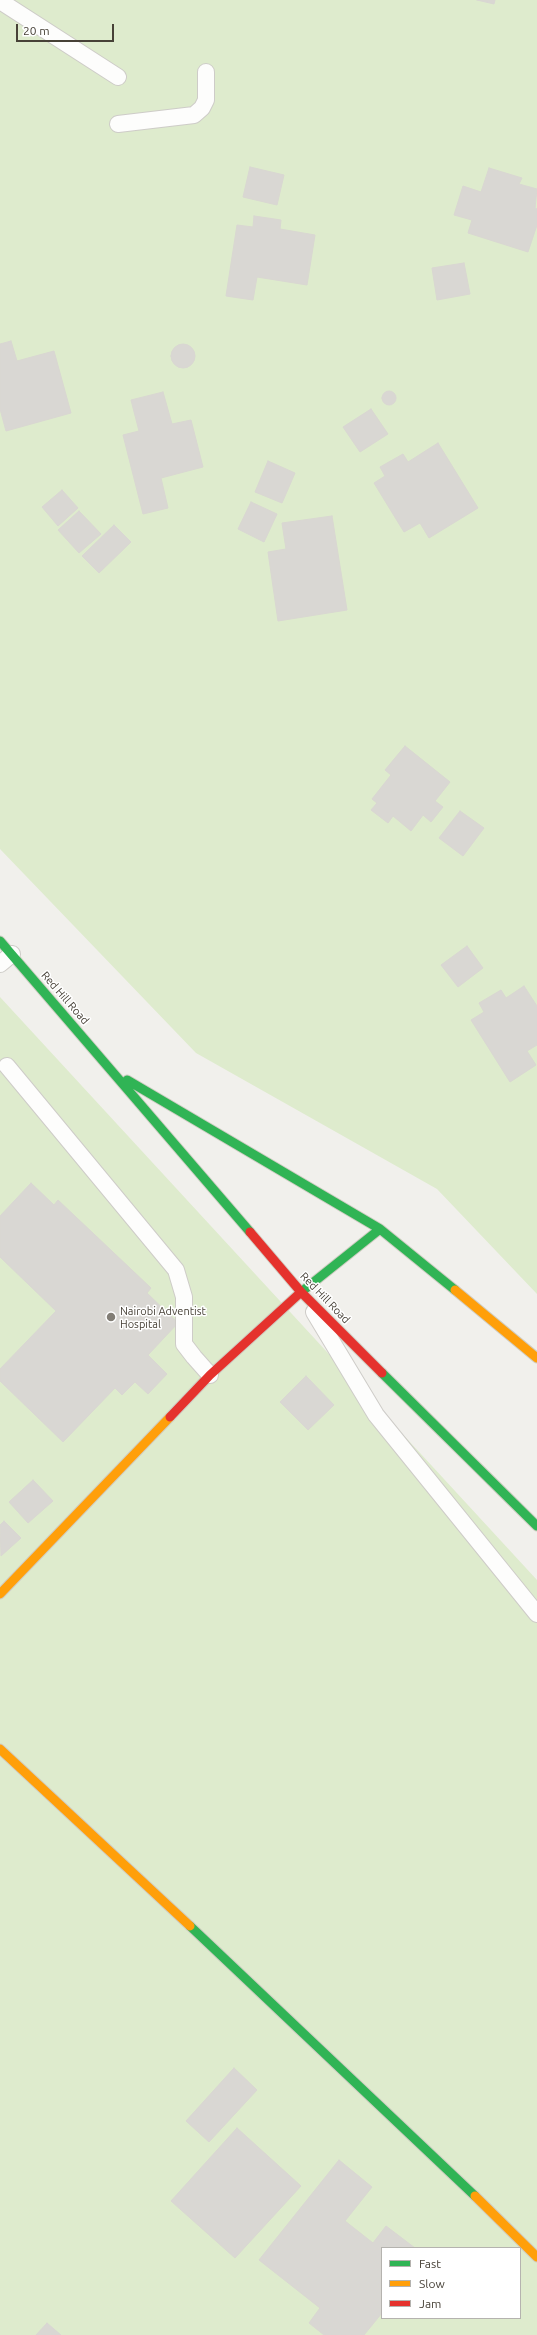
<!DOCTYPE html>
<html>
<head>
<meta charset="utf-8">
<style>
	body { margin:0 }
	#map { position:relative; width:537px; height:2335px; overflow:hidden; background:#f1f0ec; font-family:Ubuntu,sans-serif }
	canvas { display:block }
	.legend { position:absolute; left:381px; top:2247px; width:140px; height:72px; box-sizing:border-box; background:#fff; border:1px solid #b5b3af; margin:0; padding:5px 7px; list-style:none; font-size:12px; color:#474137 }
	.legend li { display:flex; align-items:center; gap:8px; height:20px }
	.legend b { width:20px; border:1px solid #b5b3af }
	.scale { position:absolute; left:16px; top:24px; width:98px; height:18px; box-sizing:border-box; border:2px solid #474137; border-top:0; padding-left:5px; font-size:12px; line-height:14px; white-space:nowrap; color:#474137; -webkit-text-stroke:3px #fff; paint-order:stroke }
</style>
</head>
<body>
<div id="map">
<canvas width="537" height="2335"></canvas>
<ul class="legend">
<li><b style="height:5px;background:#30b455"></b>Fast</li>
<li><b style="height:5px;background:#ff9f0a"></b>Slow</li>
<li><b style="height:5px;background:#e5322d"></b>Jam</li>
</ul>
<div class="scale">20 m</div>
</div>
<script>
const context = document.querySelector('canvas').getContext('2d');
context.lineJoin = 'round';
function paint(path, color) { context.fillStyle = color; context.fill(path, 'evenodd'); }
const toPath = rows => new Path2D(rows.map(r => 'M' + r).join(''));
function stroke(path, color, width, dash) { context.strokeStyle = color; context.lineWidth = width; context.lineCap = dash ? 'butt' : 'round'; context.setLineDash(dash || []); context.stroke(path); }
function write(font, color, halo, rows, align = 'center') {
  context.font = font + ' Ubuntu,sans-serif'; context.lineWidth = 3; context.setLineDash([]); context.textBaseline = 'middle'; context.strokeStyle = halo; context.fillStyle = color; for (const [text, x, y, turn = 0] of rows) {
    context.save(); context.translate(x, y); context.rotate((+turn || 0) * Math.PI / 180); context.textAlign = isNaN(turn) ? turn : align; if (halo) context.strokeText(text, 0, 0); context.fillText(text, 0, 0); context.restore();
  }
}
paint(toPath([
	[0,0,537,0,537,1294,437,1189,196,1053,0,849],
	[0,997,537,1580,537,2335,0,2335],
	[382,2248,520,2248,520,2318,382,2318]
]), '#deebcd');
const building = toPath([
	[477,0,495,0,494,4,477,0],
	[250,167,284,175,277,205,243,197,250,167],
	[489,168,522,178,519,184,537,189,535,208,537,209,537,225,528,252,468,233,472,220,454,215,463,186,481,192,489,168],
	[254,216,281,220,280,229,315,235,307,285,257,277,253,300,226,296,237,225,253,227,254,216],
	[464,263,470,294,437,300,432,268,464,263],
	[11,341,17,361,54,351,71,413,6,431,0,409,0,344,11,341],
	'171 356a12 12 0 1 1 24 0a12 12 0 1 1-24 0Z',
	'382 398a7 7 0 1 1 14 0a7 7 0 1 1-14 0Z',
	[163,392,172,424,191,420,203,467,161,478,168,508,143,514,123,435,139,431,131,400,163,392],
	[371,409,388,434,360,452,343,427,371,409],
	[438,443,478,508,429,538,420,523,404,532,374,483,385,476,380,467,403,454,408,462,438,443],
	[268,461,295,473,282,503,255,492,268,461],
	[62,490,78,508,58,526,42,507,62,490],
	[251,502,277,514,264,542,238,529,251,502],
	[79,511,101,534,79,553,58,530,79,511],
	[332,516,347,610,278,621,268,552,286,549,282,523,332,516],
	[114,525,131,542,99,573,82,556,114,525],
	[405,746,450,782,435,801,443,807,431,822,423,815,411,831,393,816,388,823,371,810,377,803,372,799,391,775,385,770,405,746],
	[460,811,484,828,463,856,439,838,460,811],
	[467,946,483,968,458,987,441,965,467,946],
	[524,986,537,1006,537,1045,527,1051,536,1065,510,1082,471,1020,484,1012,479,1003,501,990,506,998,524,986],
	[31,1183,54,1205,58,1200,151,1288,147,1293,178,1323,148,1355,167,1374,148,1394,135,1382,122,1395,115,1388,63,1442,0,1381,0,1369,56,1311,0,1257,0,1216,31,1183],
	[306,1376,334,1405,308,1430,280,1402,306,1376],
	[33,1480,53,1501,28,1523,9,1502,33,1480],
	[4,1521,21,1538,1,1556,0,1525,4,1521],
	[234,2068,257,2090,209,2142,186,2121,234,2068],
	[237,2128,301,2186,235,2258,171,2201,237,2128],
	[339,2160,372,2187,345,2221,373,2243,386,2226,415,2248,382,2248,382,2313,364,2335,324,2335,309,2323,320,2308,259,2260,339,2160],
	[47,2323,61,2335,36,2335,47,2323]
]);
paint(building, '#d9d7d3');
stroke(building, '#d9d7d2', 1);
const lane = toPath([
	[0,1,118,77],
	[118,124,194,115,202,108,206,100,206,72],
	[0,964,12,954],
	[7,1066,176,1270,184,1297,184,1344,194,1357,210,1375],
	[314,1312,376,1415,537,1614]
]);
const fast = toPath([
	[0,941,250,1232],
	[127,1080,380,1229,455,1290],
	[300,1293,380,1229],
	[382,1373,537,1526],
	[190,1926,475,2196]
]);
const slow = toPath([
	[455,1290,537,1358],
	[0,1594,170,1417],
	[0,1749,190,1926],
	[475,2196,537,2257]
]);
const jam = toPath([
	[250,1232,301,1292,382,1373],
	[170,1417,210,1375,300,1293]
]);
stroke(lane, '#ceccc8', 18);
stroke(fast, '#d0cdc3', 11);
stroke(slow, '#d0cdc3', 11);
stroke(jam, '#d0cdc3', 11);
stroke(lane, '#fdfdfc', 16);
stroke(fast, '#30b455', 9);
stroke(slow, '#ff9f0a', 9);
stroke(jam, '#e5322d', 9);
for (const [x, y, r, color] of [
	[111,1317,5,"#827e76"]
]) { const dot = new Path2D(); dot.arc(x, y, r, 0, 2 * Math.PI); context.fillStyle = color; context.fill(dot); stroke(dot, '#fff', 1.5); }
write('11px', '#474137', '#fff', [
	["Red Hill Road",65,998,49],
	["Red Hill Road",325,1298,46]
]);
write('11px', '#474137', '#fff', [
	["Nairobi Adventist",120,1311],
	["Hospital",120,1324]
], 'left');
</script>
</body>
</html>
